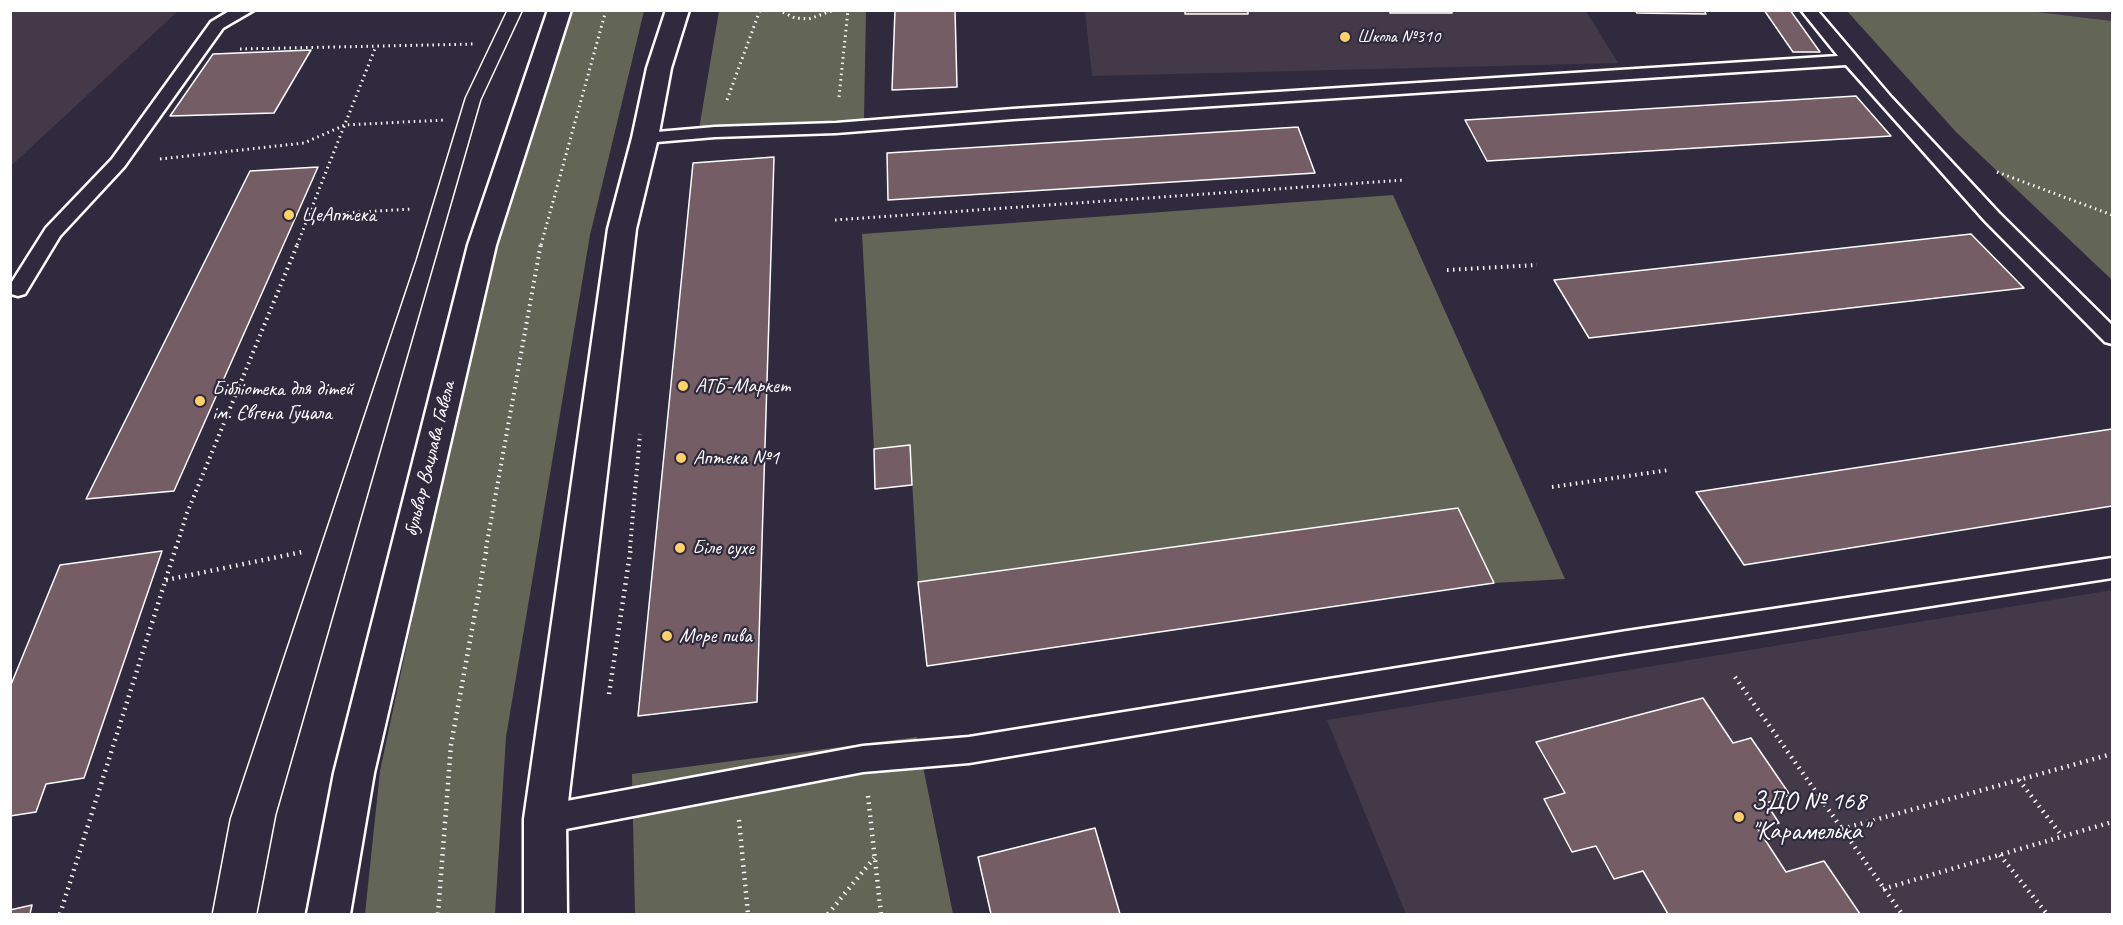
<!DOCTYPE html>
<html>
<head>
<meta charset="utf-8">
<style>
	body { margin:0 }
	#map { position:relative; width:2123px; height:925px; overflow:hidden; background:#2f2a3d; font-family:Caveat,sans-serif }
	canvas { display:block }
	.frame { position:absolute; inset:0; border:12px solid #fff; pointer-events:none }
</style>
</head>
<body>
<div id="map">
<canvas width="2123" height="925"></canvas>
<div class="frame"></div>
</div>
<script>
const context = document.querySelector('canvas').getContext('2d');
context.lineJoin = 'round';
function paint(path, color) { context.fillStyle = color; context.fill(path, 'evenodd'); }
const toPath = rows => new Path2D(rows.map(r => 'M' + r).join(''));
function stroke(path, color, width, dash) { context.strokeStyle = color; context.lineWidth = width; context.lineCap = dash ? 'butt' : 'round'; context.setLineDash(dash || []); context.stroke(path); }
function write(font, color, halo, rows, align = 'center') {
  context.font = font + ' Caveat,sans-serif'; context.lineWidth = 4.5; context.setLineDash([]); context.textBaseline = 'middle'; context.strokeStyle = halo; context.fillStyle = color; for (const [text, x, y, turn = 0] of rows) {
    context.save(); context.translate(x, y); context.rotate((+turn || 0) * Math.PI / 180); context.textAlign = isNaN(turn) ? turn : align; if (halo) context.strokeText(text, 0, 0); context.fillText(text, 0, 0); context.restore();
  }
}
paint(toPath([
	[11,10,178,10,178,11,11,166],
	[1085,11,1586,11,1618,63,1092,76],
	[2029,11,2112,11,2112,21],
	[2112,590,2112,914,1406,914,1327,720]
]), '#443949');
paint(toPath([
	[568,11,644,11,590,235,506,737,495,914,365,914,380,771,491,248],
	[719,11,866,11,864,119,699,129],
	[2029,11,2112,21,2112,280,1956,132,1847,11],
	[1393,195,1565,579,1494,583,1458,508,918,582,910,446,874,449,862,234],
	[917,737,953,914,635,914,632,774]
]), '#636557');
const building = toPath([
	[895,10,955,10,957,87,892,90,895,10],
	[1185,10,1248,10,1248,14,1185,14,1185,10],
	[1390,10,1451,10,1452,13,1390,13,1390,10],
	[1635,10,1704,10,1706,14,1637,13,1635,10],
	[1764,10,1790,10,1820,52,1793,52,1764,10],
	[311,50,274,113,170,116,213,54,311,50],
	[1856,96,1891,136,1487,161,1465,120,1856,96],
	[1298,127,1315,173,888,200,887,153,1298,127],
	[774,157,757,702,638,716,693,163,774,157],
	[318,167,174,491,86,499,250,171,318,167],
	[1971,234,2024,288,1589,338,1554,280,1971,234],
	[2112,429,2112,506,1744,565,1696,492,2112,429],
	[910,445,912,485,875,489,874,449,910,445],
	[1458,508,1494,583,927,666,918,582,1458,508],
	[162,551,84,778,46,784,36,812,10,816,10,687,60,565,162,551],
	[1703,698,1733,743,1751,738,1790,795,1766,803,1779,823,1758,829,1786,872,1824,861,1860,914,1668,914,1643,871,1614,879,1596,846,1572,852,1544,799,1565,793,1536,742,1703,698],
	[1095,828,1120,914,991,914,978,857,1095,828],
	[32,905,30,914,10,914,10,910,32,905]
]);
paint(building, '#755d66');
stroke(building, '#fff', 1.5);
const service = toPath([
	[231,10,254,10,223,28,124,167,60,236,25,294,18,296,11,294,10,285,46,228,112,159,211,22,231,10],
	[1801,10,1817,10,1891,97,1999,213,2112,325,2112,344,2105,342,1985,221,1846,65,1013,119,836,133,715,137,645,143,639,142,636,138,639,134,645,133,715,127,836,123,1013,109,1838,56,1801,10],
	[2112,558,2112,578,1627,653,969,763,863,772,545,833,535,829,531,819,535,809,545,805,863,746,969,737,1627,631,2112,558]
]);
const secondary = toPath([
	[548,10,571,10,496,245,374,773,350,914,307,914,334,773,468,245,548,10],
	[666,10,689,10,671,68,658,138,636,229,566,819,567,914,524,914,524,819,608,229,632,138,647,68,666,10]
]);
stroke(service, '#fff', 5);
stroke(secondary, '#fff', 5);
stroke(toPath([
	[778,10,795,18,809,19,834,10],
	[240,49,476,44],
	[839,97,848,10],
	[727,100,760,10],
	[160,159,304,143,345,125,445,120],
	[1997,172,2112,215],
	[309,215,412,209],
	[835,220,1404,180],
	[297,245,376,46],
	[541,245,606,10]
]), '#fff', 3, [1.5, 4]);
stroke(toPath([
	[1447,270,1537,265],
	[1552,487,1669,470],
	[176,548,187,513,298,243],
	[486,548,541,243],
	[630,548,640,434]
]), '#fff', 4, [1.5, 4.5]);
stroke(toPath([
	[166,580,302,552],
	[1735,677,1902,914],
	[609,694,631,547],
	[2019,780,2062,836],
	[868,796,881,914],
	[739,820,748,914],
	[1842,829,2112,754],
	[2000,855,2047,914],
	[1883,889,2112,822],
	[60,914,176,547],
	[438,914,451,745,487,547],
	[828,914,874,858]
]), '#fff', 4.5, [1.5, 5]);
paint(service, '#2f2a3d');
paint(secondary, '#2f2a3d');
stroke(toPath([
	[212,914,230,819,416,260,465,98,507,10],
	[257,914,276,815,481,100,523,10]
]), '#fff', 1.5);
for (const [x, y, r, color] of [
	[1345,37,6,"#ffd166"],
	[289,215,6,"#ffd166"],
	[683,386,6,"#ffd166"],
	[200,401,6,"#ffd166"],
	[681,458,6,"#ffd166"],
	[680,548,6,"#ffd166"],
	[667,636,6,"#ffd166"],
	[1739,817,6,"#ffd166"]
]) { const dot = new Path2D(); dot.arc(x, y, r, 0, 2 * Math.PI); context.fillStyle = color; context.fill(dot); stroke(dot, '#2f2a3d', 2); }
write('18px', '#fff', '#2f2a3d', [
	["Школа №310",1357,37]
], 'left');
write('21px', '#fff', '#2f2a3d', [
	["ЦеАптека",301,215],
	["АТБ-Маркет",695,386],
	["Бібліотека для дітей",212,389],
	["ім. Євгена Гуцала",212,413],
	["Аптека №1",693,458],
	["Біле сухе",692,548],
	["Море пива",679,636]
], 'left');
write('21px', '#fff', '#2f2a3d', [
	["бульвар Вацлава Гавела",430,459,-76]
]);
write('26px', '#fff', '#2f2a3d', [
	["ЗДО № 168",1751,802],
	["\"Карамелька\"",1751,832]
], 'left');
</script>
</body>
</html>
